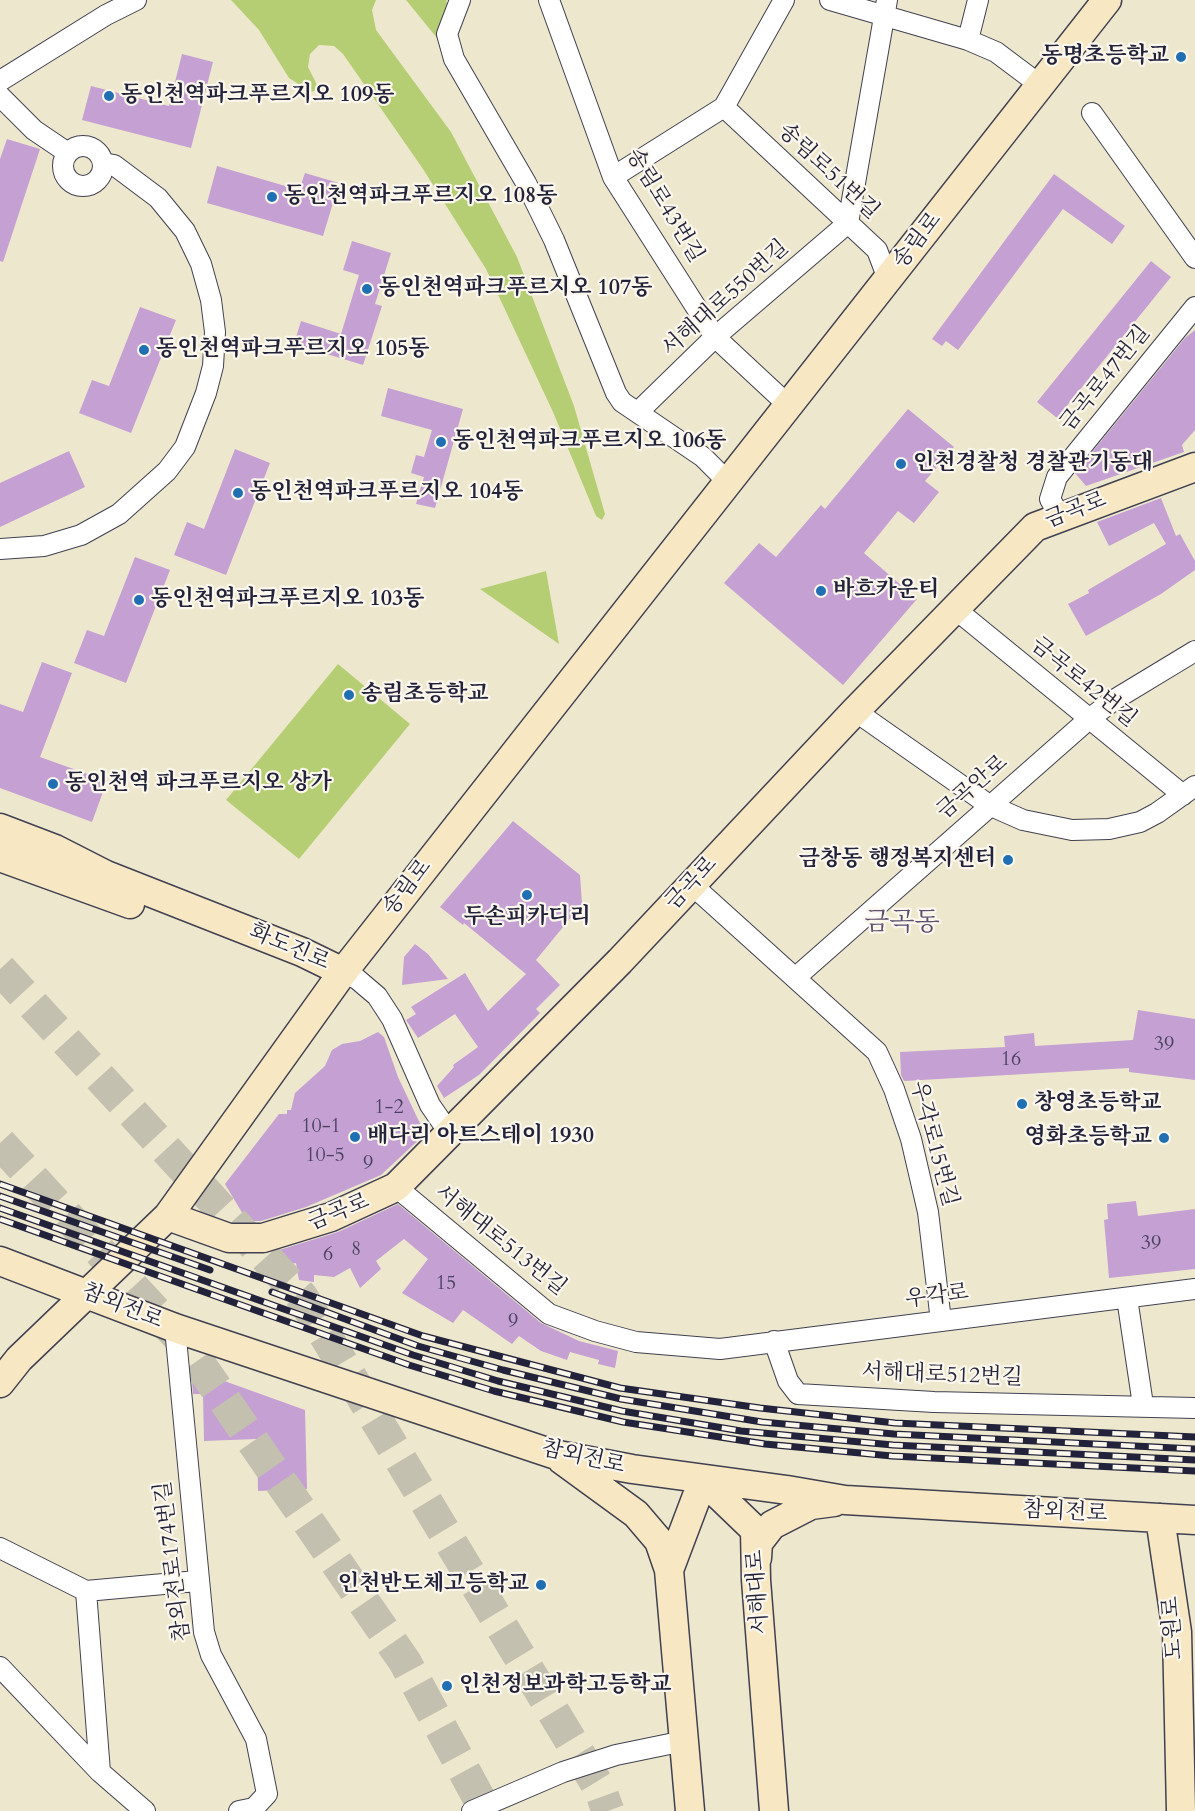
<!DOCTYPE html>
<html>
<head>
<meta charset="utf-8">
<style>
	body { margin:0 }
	canvas { display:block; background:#ede8cd }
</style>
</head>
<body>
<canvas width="1195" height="1811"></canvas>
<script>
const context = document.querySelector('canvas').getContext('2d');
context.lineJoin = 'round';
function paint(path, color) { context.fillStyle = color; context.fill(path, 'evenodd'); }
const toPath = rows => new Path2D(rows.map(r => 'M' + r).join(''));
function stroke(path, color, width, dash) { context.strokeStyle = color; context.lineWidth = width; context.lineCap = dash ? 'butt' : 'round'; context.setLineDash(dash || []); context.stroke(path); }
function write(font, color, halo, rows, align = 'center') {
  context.font = font + ' Cardo,"Noto Serif KR",serif'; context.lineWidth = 4.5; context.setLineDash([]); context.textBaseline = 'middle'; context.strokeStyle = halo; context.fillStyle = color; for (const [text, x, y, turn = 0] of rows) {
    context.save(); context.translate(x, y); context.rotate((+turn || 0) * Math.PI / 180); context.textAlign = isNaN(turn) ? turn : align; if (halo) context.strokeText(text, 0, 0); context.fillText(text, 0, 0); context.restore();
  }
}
paint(toPath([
	[231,0,376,0,372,10,376,30,451,132,517,257,574,406,605,514,602,520,596,516,553,412,486,269,423,169,343,54,334,46,319,45,310,54,308,67,319,89,311,92,289,78,259,30],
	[406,0,447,0,446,2,451,7,441,43],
	[546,571,559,644,480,589],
	[338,664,410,724,299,859,226,800]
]), '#b5ce74');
paint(toPath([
	[182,54,213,62,191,148,82,120,91,86,169,106],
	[7,139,40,149,3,262,0,261,0,159],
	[217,166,299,190,305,173,339,183,323,236,207,203],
	[1054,174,1125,226,1112,244,1063,209,958,350,946,341,942,346,932,339],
	[352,241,391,253,375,304,382,306,363,365,294,344,301,321,341,334,359,275,343,270],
	[1151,261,1171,277,1057,418,1037,402],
	[140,307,176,320,131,433,79,413,92,380,109,386],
	[1195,330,1195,430,1182,445,1184,452,1086,486,1075,473,1185,338],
	[388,388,463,409,435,508,416,504,424,477,411,473,416,455,424,457,432,430,381,416],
	[908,409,954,447,925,481,939,492,914,523,898,511,864,553,917,599,843,685,724,583,759,543,776,557,821,505,825,509],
	[235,449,270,463,226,575,174,555,187,522,204,529],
	[69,451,85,487,0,527,0,483],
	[1161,498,1176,536,1180,534,1195,561,1195,570,1161,594,1086,636,1068,604,1089,593,1088,590,1166,544,1154,523,1109,546,1097,522],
	[135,557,170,570,126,683,74,663,87,630,104,636],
	[42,662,72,673,40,757,107,781,92,822,0,788,0,704,23,712],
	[513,821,580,875,582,904,536,960,560,985,536,1009,540,1013,479,1075,444,1098,437,1086,454,1067,453,1065,478,1047,455,1014,418,1038,406,1020,416,1014,411,1007,465,973,488,1011,526,974,464,923,463,925,440,907],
	[415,944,428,954,448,979,402,985,404,957],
	[1138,1010,1195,1019,1195,1080,1129,1072,1129,1068,904,1081,901,1075,900,1052,1005,1047,1004,1036,1034,1033,1035,1046,1133,1040],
	[378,1032,384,1037,398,1077,425,1134,381,1175,306,1207,261,1221,247,1221,225,1184,279,1114,287,1114,287,1110,291,1110,295,1093,325,1066,332,1050,342,1044,360,1041],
	[1136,1201,1138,1216,1195,1209,1195,1269,1109,1278,1104,1220,1108,1219,1107,1204],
	[398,1204,541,1323,579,1341,618,1351,615,1368,598,1364,599,1360,570,1352,567,1360,541,1351,519,1336,512,1344,463,1310,453,1323,402,1293,428,1259,404,1239,376,1261,381,1269,360,1288,350,1268,334,1277,314,1275,314,1282,299,1280,296,1263,276,1266,276,1251,338,1232],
	[191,1369,305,1410,307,1489,258,1491,257,1439,204,1441,203,1394,193,1394]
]), '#c5a0d3');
stroke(toPath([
	[0,969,302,1297,600,1789,608,1811],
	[0,1143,187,1346,405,1662,486,1811]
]), '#c4c0b0', 33, [33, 16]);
const street = toPath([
	[460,0,447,34,454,59,526,183,554,240,616,393,622,402,703,457,728,482],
	[549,0,613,177,715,337,788,405],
	[830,0,968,40,996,52,1040,85],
	[968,40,978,0],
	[0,81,106,15,136,0],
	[0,96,34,130,68,153],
	[724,107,877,250,888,279],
	[1092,113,1195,258],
	'63 166a20 20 0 1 1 40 0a20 20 0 1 1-40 0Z',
	[613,177,724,107,784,0],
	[638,412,715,337,848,223,887,0],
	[1059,515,1050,499,1057,477,1195,307],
	[0,549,44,546,81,535,119,514,167,471,185,447,206,393,213,366,215,332,211,300,201,264,185,231,158,198,114,165,103,163],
	[954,608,1183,795],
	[855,711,989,805,1023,820,1072,830,1109,829,1140,822,1157,813,1195,786],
	[692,885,877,1052,894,1089,911,1139,928,1212,941,1321],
	[343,972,357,979,377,996,392,1019,430,1105,450,1134],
	[795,978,1089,719,1114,700,1195,651],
	[396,1187,549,1314,595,1331,636,1342,720,1349,1195,1289],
	[1127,1298,1143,1405],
	[175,1328,204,1632,211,1655,256,1739,267,1794,254,1808,239,1811],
	[774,1341,788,1381,798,1394,934,1402,1195,1408],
	[0,1548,86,1591,197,1581],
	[86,1591,100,1772],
	[0,1667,100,1772,145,1811],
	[472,1811,563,1772,616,1755,684,1741]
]);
const secondary = toPath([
	[0,828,55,849,106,875,302,952,343,972],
	[0,857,130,904],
	[168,1216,229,1238,263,1238,331,1217,396,1187,620,961,855,711,1035,527,1195,467],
	[0,1261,175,1328,553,1454,632,1469,787,1490,845,1500,1195,1520],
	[0,1383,19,1359,168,1216,343,972,1107,0],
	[562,1460,636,1514,659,1541,669,1570],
	[703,1480,755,1530,756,1580,774,1811],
	[1160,1518,1177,1632,1181,1811],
	[757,1558,758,1543,772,1525,811,1505,834,1502],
	[690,1811,669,1570,703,1480]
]);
stroke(street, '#404051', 22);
stroke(secondary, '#404051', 31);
stroke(street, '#fff', 20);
stroke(secondary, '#f7e8c3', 28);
const rail = toPath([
	[0,1184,423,1336,620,1388,760,1408,895,1423,1195,1437],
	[0,1196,210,1270],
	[0,1208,413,1355,498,1381,622,1411,741,1431,893,1445,1195,1460],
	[0,1219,409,1365,494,1391,623,1422,765,1444,892,1456,1195,1471],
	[272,1292,418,1346,503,1370,621,1399,762,1422,894,1434,1195,1449]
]);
stroke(rail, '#22223b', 7);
stroke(rail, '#fbf7ec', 4.5, [14]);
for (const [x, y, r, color] of [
	[1181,57,6,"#1f6fb2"],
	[109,96,6,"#1f6fb2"],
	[272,197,6,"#1f6fb2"],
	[367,289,6,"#1f6fb2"],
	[144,350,6,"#1f6fb2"],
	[441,442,6,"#1f6fb2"],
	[901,464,6,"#1f6fb2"],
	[238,493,6,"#1f6fb2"],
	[821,591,6,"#1f6fb2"],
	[139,600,6,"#1f6fb2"],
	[349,695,6,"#1f6fb2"],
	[53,784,6,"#1f6fb2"],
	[1008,860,6,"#1f6fb2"],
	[527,895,6,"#1f6fb2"],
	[1022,1104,6,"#1f6fb2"],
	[355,1137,6,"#1f6fb2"],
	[1164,1138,6,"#1f6fb2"],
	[541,1585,6,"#1f6fb2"],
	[447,1686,6,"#1f6fb2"]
]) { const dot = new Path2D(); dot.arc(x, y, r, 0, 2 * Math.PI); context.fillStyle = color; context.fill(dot); stroke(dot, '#fbf7ec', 2); }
write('20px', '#4b4261', null, [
	["39",1164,1045],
	["16",1011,1060],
	["1-2",389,1108],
	["10-1",321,1127],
	["10-5",325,1156],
	["9",368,1164],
	["39",1151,1244],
	["8",356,1250],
	["6",328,1255],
	["15",446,1284],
	["9",513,1322]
]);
write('bold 22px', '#22223b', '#fbf7ec', [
	["동명초등학교",1169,57,"right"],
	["동인천역파크푸르지오 109동",121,96],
	["동인천역파크푸르지오 108동",284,197],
	["동인천역파크푸르지오 107동",379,289],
	["동인천역파크푸르지오 105동",156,350],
	["동인천역파크푸르지오 106동",453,442],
	["인천경찰청 경찰관기동대",913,464],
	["동인천역파크푸르지오 104동",250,493],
	["바흐카운티",833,591],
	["동인천역파크푸르지오 103동",151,600],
	["송림초등학교",361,695],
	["동인천역 파크푸르지오 상가",65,784],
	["금창동 행정복지센터",996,860,"right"],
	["두손피카디리",527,918,"center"],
	["창영초등학교",1034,1104],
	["배다리 아트스테이 1930",367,1137],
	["영화초등학교",1152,1138,"right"],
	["인천반도체고등학교",529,1585,"right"],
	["인천정보과학고등학교",459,1686]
], 'left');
write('22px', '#22223b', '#fbf7ec', [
	["송림로51번길",828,172,43],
	["송림로43번길",664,206,59],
	["송림로",918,241,-52],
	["서해대로550번길",726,299,-42],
	["금곡로47번길",1106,379,-51],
	["금곡로",1076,511,-21],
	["금곡로42번길",1083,683,39],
	["금곡안로",973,788,-41],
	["금곡로",692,884,-47],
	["송림로",408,888,-52],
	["화도진로",289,948,23],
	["우각로15번길",933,1144,75],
	["금곡로",339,1213,-22],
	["서해대로513번길",500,1241,39],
	["우각로",937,1297,-7],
	["참외전로",122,1307,22],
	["서해대로512번길",942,1376,2],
	["참외전로",583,1458,13],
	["참외전로",1065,1513,3],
	["참외전로174번길",174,1561,-97],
	["서해대로",759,1592,-94],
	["도원로",1174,1628,-94]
]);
write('26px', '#5b4e70', '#fbf7ec', [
	["금곡동",902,924]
]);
</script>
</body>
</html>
